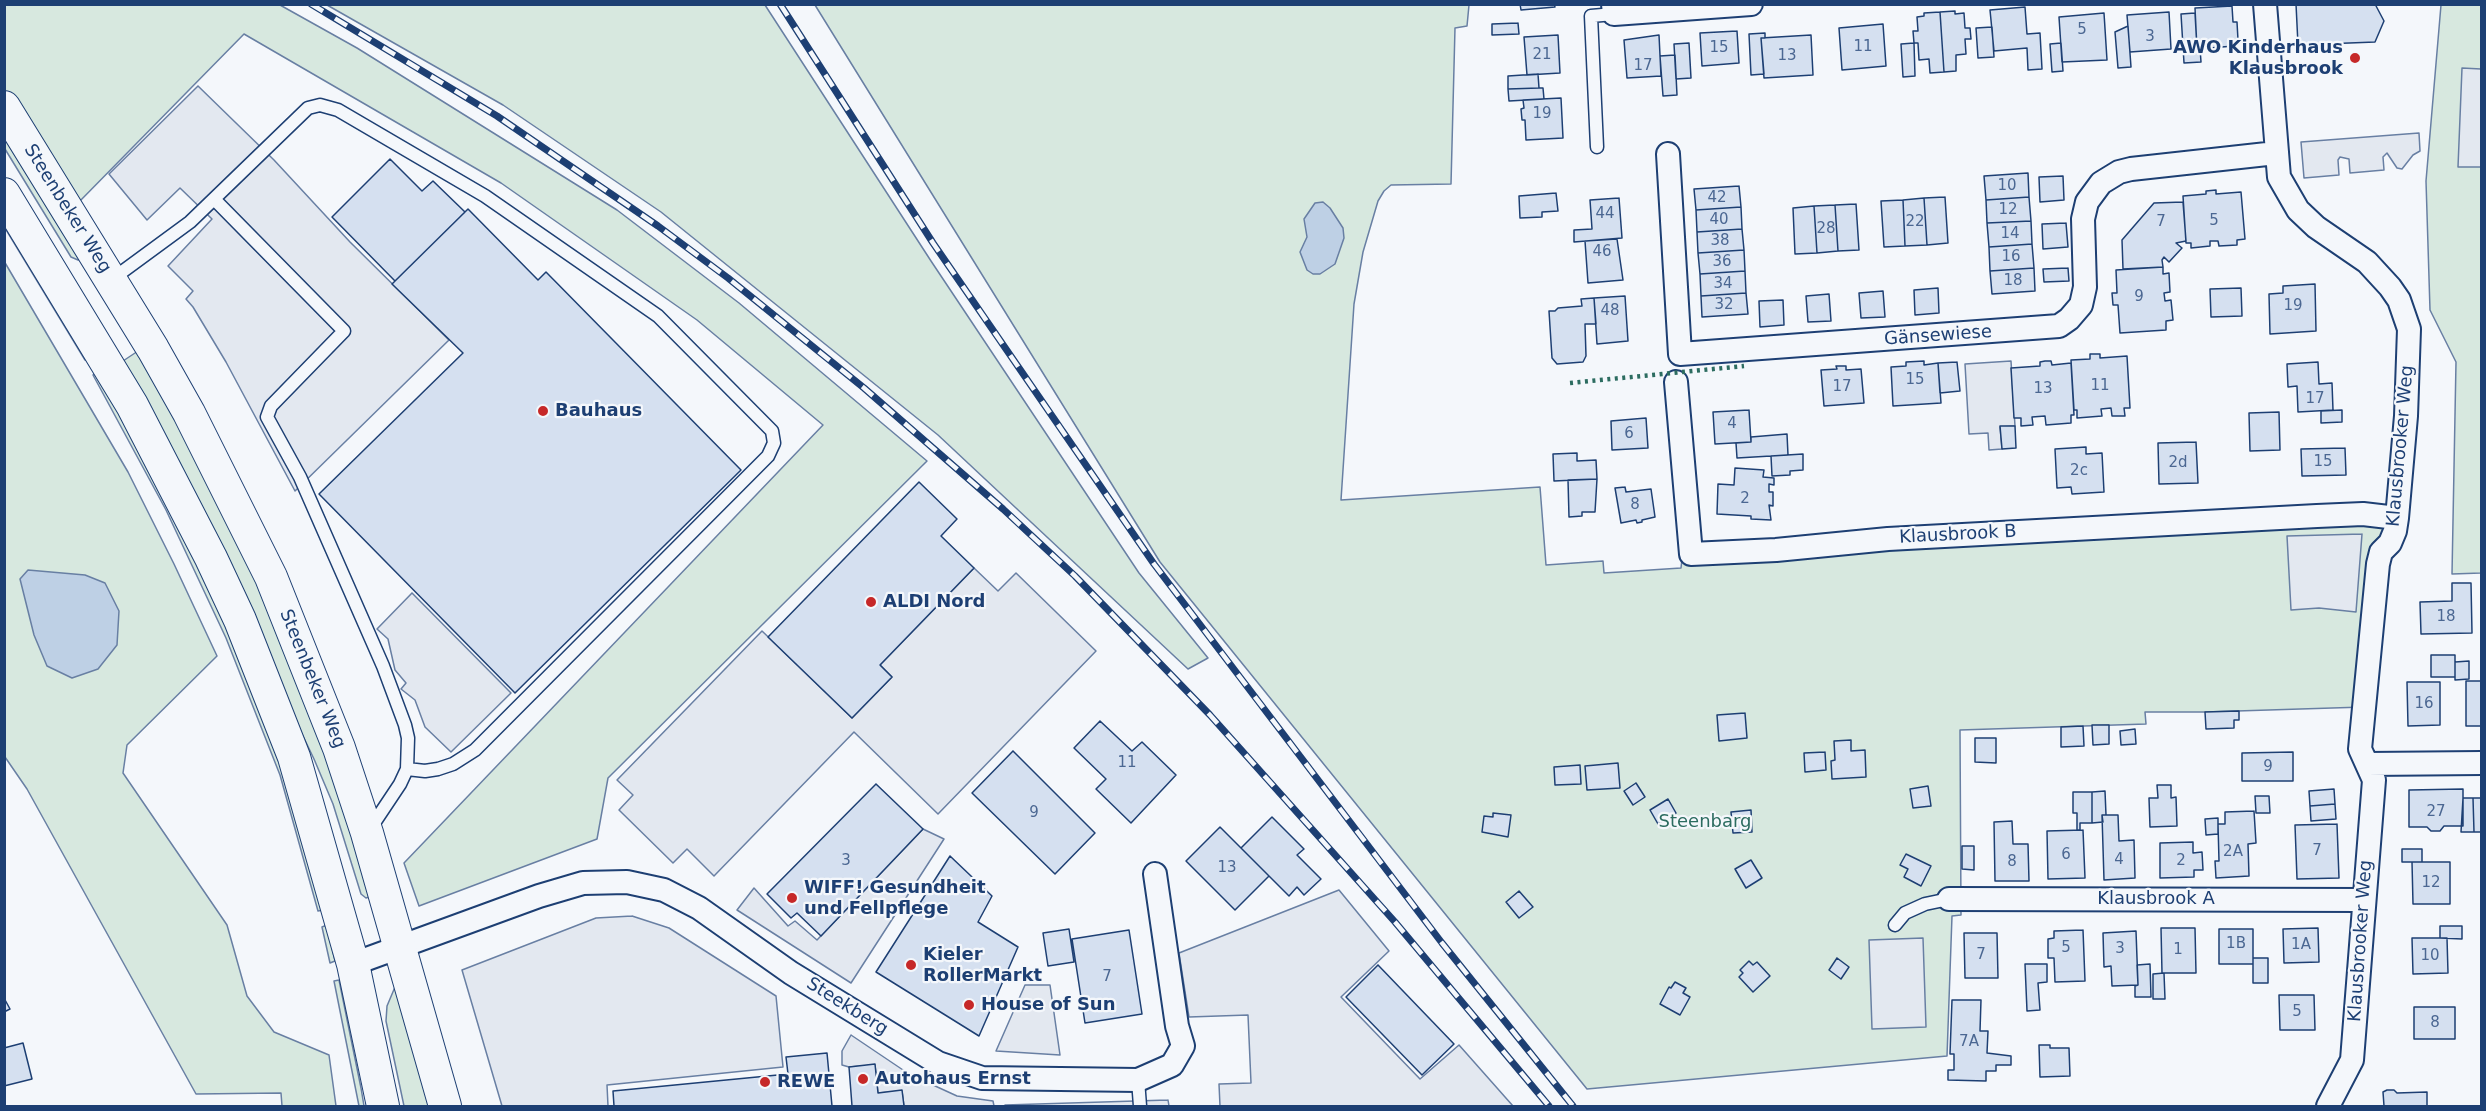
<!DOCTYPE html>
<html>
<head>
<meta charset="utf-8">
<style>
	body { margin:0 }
	#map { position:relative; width:2486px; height:1111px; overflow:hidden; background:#f4f7fb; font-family:"DejaVu Sans",sans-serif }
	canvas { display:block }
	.frame { position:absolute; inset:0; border:6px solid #1d3f73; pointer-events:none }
</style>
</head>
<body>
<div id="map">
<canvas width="2486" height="1111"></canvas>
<div class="frame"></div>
</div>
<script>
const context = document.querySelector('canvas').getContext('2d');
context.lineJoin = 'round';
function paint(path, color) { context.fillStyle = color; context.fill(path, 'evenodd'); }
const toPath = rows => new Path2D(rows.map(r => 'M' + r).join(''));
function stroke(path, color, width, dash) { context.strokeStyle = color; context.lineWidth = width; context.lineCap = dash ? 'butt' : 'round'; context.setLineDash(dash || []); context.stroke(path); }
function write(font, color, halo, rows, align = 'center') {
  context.font = font + ' "DejaVu Sans",sans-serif'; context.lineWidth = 4.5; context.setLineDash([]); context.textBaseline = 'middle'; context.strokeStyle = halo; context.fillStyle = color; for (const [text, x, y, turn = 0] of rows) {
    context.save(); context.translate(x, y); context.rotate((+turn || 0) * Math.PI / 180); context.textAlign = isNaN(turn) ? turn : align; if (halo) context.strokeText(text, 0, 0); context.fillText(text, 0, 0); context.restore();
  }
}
const green = toPath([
	[4,5,280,5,357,48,617,210,739,303,927,461,608,778,597,839,419,906,404,863,823,425,697,320,501,183,244,34,78,203,5,93,4,5],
	[327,5,765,5,931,261,1139,573,1208,658,1188,669,938,435,661,212,503,105,327,5],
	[815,5,1469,5,1467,26,1455,28,1451,184,1391,185,1384,191,1378,201,1363,252,1354,304,1341,500,1540,487,1546,565,1603,561,1604,573,1681,568,1682,559,2394,521,2364,707,2205,712,2145,712,2146,724,1960,730,1961,915,1952,916,1947,1056,1587,1089,1160,562,815,5],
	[2441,5,2481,5,2481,573,2452,574,2456,362,2430,310,2426,181,2441,5],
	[4,132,80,259,78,260,71,257,5,149,4,132],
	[5,218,89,356,85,360,5,228,5,218],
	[4,261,128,472,174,564,217,656,127,745,123,773,227,925,247,996,274,1032,329,1055,336,1106,282,1106,281,1093,196,1094,27,789,5,757,4,261],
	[138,351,191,447,247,560,290,660,327,756,372,896,366,898,361,894,333,804,314,759,123,361,138,351],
	[98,373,136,438,232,635,286,775,323,910,318,911,280,775,226,638,166,510,93,375,98,373],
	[327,925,335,961,330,963,322,927,327,925],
	[339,980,361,1088,364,1106,359,1106,334,981,339,980],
	[395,987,430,1106,404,1106,386,1021,387,1006,395,987]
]);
paint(green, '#d7e8df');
stroke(green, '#687fa3', 1.5);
const parking = toPath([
	[2462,68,2481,69,2481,167,2458,167,2462,68],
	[198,86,274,160,350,242,449,340,295,491,226,362,193,307,186,299,193,291,168,266,212,219,180,188,147,220,109,174,198,86],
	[2419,133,2420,151,2413,155,2402,169,2397,168,2387,153,2383,157,2384,170,2350,173,2349,159,2340,157,2338,160,2339,175,2304,178,2301,142,2419,133],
	[2011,361,2015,426,2000,427,2002,449,1989,450,1988,433,1969,434,1965,364,2011,361],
	[2362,534,2356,612,2319,608,2291,610,2287,536,2362,534],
	[974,568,998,591,1016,573,1096,651,938,814,854,732,714,876,687,849,673,863,619,810,633,795,617,780,762,631,852,718,892,677,880,665,974,568],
	[412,593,511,693,451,752,425,727,415,700,401,689,406,683,395,670,388,639,377,629,412,593],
	[923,829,944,839,851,983,737,910,754,888,788,926,795,921,817,940,923,829],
	[1339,890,1389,951,1341,997,1420,1079,1459,1045,1513,1106,1220,1106,1219,1084,1251,1083,1248,1015,1189,1017,1179,953,1339,890],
	[632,916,669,928,776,996,783,1067,607,1085,608,1106,502,1106,462,970,596,918,632,916],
	[1923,938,1926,1027,1872,1029,1869,940,1923,938],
	[1025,985,1050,985,1060,1055,996,1051,1025,985],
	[851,1035,909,1074,957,1096,993,1101,994,1106,904,1106,902,1091,878,1093,875,1065,849,1067,842,1065,842,1051,851,1035],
	[1168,1100,1169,1106,1005,1106,1005,1105,1168,1100]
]);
paint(parking, '#e3e8f0');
stroke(parking, '#687fa3', 1.5);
const water = toPath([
	[1323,202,1330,208,1343,228,1344,238,1335,264,1320,274,1313,274,1307,270,1300,252,1307,237,1304,219,1315,203,1323,202],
	[28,570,85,575,105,583,119,611,117,645,98,669,72,678,47,666,34,635,20,579,28,570]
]);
paint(water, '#bed0e5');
stroke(water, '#687fa3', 1.5);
const building = toPath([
	[1520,4,1554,4,1555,7,1521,10,1520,4],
	[2296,4,2375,4,2384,21,2375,42,2298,45,2296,4],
	[2232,6,2233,22,2237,22,2238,40,2234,41,2234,46,2197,49,2195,8,2232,6],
	[2025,7,2027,34,2040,33,2042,69,2028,70,2027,48,1994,51,1990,10,2025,7],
	[1955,11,1955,14,1964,13,1965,28,1970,28,1971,39,1965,39,1966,54,1956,55,1956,71,1944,72,1940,12,1955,11],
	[1940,12,1944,72,1930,73,1929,59,1919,60,1918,43,1914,43,1913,31,1918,31,1917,17,1924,16,1924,13,1940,12],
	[2169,12,2171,49,2130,52,2127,15,2169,12],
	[2104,13,2107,60,2062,62,2059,17,2104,13],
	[2195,13,2197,49,2200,48,2201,62,2184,63,2181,14,2195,13],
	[1518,23,1519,34,1492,35,1492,24,1518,23],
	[1883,24,1886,66,1842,70,1839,28,1883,24],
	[2128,26,2131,67,2118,68,2115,32,2128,26],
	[1992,27,1994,57,1978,58,1976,28,1992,27],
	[1737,31,1739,63,1702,66,1700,33,1737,31],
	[1765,33,1765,38,1761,38,1764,74,1751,75,1749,34,1765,33],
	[1558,35,1560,73,1527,75,1524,37,1558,35],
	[1659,35,1661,76,1627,78,1624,40,1659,35],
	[1811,35,1813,75,1764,78,1761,38,1811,35],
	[1689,43,1691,78,1676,79,1674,44,1689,43],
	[1914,43,1915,76,1903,77,1901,44,1914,43],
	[2061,43,2063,71,2052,72,2050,44,2061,43],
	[1675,55,1677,95,1663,96,1660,56,1675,55],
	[1538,74,1539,88,1508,89,1508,76,1538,74],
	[1539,88,1543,88,1544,99,1509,101,1508,89,1539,88],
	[1561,98,1563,138,1526,140,1525,120,1522,120,1521,109,1524,108,1523,100,1561,98],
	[390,159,422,191,433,181,465,212,395,281,332,217,390,159],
	[2028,173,2029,197,1986,200,1984,176,2028,173],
	[2063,176,2064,200,2040,202,2039,177,2063,176],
	[1739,186,1741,207,1696,210,1694,189,1739,186],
	[2216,190,2216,194,2241,192,2245,239,2237,240,2237,245,2219,246,2218,241,2210,241,2210,246,2191,248,2191,243,2186,243,2183,196,2206,194,2206,191,2216,190],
	[1556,193,1558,211,1542,212,1542,217,1520,218,1519,196,1556,193],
	[1945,197,1948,243,1927,245,1924,198,1945,197],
	[2029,197,2031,221,1987,223,1986,200,2029,197],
	[1619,198,1622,238,1574,242,1574,230,1592,229,1590,200,1619,198],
	[1924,198,1927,245,1905,246,1903,200,1924,198],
	[1903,200,1905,246,1884,247,1881,201,1903,200],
	[2183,202,2186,241,2176,243,2182,248,2169,262,2164,257,2162,260,2163,267,2123,269,2122,240,2154,203,2183,202],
	[1856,204,1859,250,1838,251,1835,205,1856,204],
	[1835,205,1838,251,1817,253,1814,206,1835,205],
	[1814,206,1817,253,1795,254,1793,208,1814,206],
	[1741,207,1742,229,1697,232,1696,210,1741,207],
	[468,209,538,280,546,272,741,470,515,693,319,494,463,353,392,284,468,209],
	[2031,221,2032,244,1989,247,1987,223,2031,221],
	[2066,223,2068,247,2043,249,2042,224,2066,223],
	[1742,229,1744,250,1698,253,1697,232,1742,229],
	[1617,239,1623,280,1588,283,1585,241,1617,239],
	[2032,244,2034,268,1990,271,1989,247,2032,244],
	[1744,250,1745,271,1700,274,1698,253,1744,250],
	[2163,267,2163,274,2169,273,2170,292,2164,293,2165,301,2171,300,2173,320,2166,321,2166,330,2120,333,2118,305,2113,305,2112,293,2117,293,2116,270,2163,267],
	[2034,268,2035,291,1992,294,1990,271,2034,268],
	[2068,268,2069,281,2044,282,2043,269,2068,268],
	[1745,271,1746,293,1701,296,1700,274,1745,271],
	[2315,284,2316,331,2270,334,2269,294,2283,293,2283,286,2315,284],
	[1938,288,1939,313,1915,315,1914,290,1938,288],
	[2241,288,2242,316,2211,317,2210,289,2241,288],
	[1883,291,1885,317,1861,318,1859,293,1883,291],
	[1746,293,1748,314,1702,317,1701,296,1746,293],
	[1829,294,1831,321,1808,322,1806,296,1829,294],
	[1625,296,1628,341,1597,344,1594,298,1625,296],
	[1594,298,1596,324,1585,324,1586,356,1583,362,1557,364,1552,358,1549,311,1555,311,1558,308,1582,306,1581,299,1594,298],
	[1783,300,1784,325,1760,327,1759,301,1783,300],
	[2090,354,2100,354,2100,358,2127,356,2130,408,2124,408,2125,416,2112,416,2111,408,2101,409,2102,416,2077,418,2077,410,2074,410,2071,360,2090,359,2090,354],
	[1924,361,1924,365,1938,363,1941,403,1893,406,1891,367,1906,366,1906,362,1924,361],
	[2045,361,2051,361,2052,365,2071,363,2074,415,2071,415,2071,423,2046,425,2045,416,2032,417,2033,425,2021,426,2021,418,2014,418,2011,368,2040,366,2040,362,2045,361],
	[1957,362,1960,391,1940,393,1938,363,1957,362],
	[2318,362,2319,384,2332,383,2333,410,2298,412,2297,386,2288,387,2287,364,2318,362],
	[1836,366,1846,366,1846,370,1861,369,1864,403,1824,406,1821,370,1837,369,1836,366],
	[1749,410,1751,442,1715,444,1713,412,1749,410],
	[2342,410,2342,422,2321,423,2321,411,2342,410],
	[2279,412,2280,450,2250,451,2249,413,2279,412],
	[1646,418,1648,448,1612,450,1611,421,1646,418],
	[2000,426,2015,426,2016,448,2002,449,2000,426],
	[1787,434,1788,455,1737,458,1736,443,1751,442,1751,437,1787,434],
	[2196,442,2198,483,2159,484,2158,443,2196,442],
	[2086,447,2086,454,2102,453,2104,492,2072,494,2071,487,2057,488,2055,449,2086,447],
	[2345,448,2346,475,2302,476,2301,449,2345,448],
	[1577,453,1577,461,1596,460,1597,479,1554,481,1553,454,1577,453],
	[1803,454,1803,470,1790,471,1790,475,1772,476,1771,456,1803,454],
	[1735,468,1764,470,1763,477,1774,478,1774,485,1769,484,1769,492,1773,492,1773,506,1769,505,1771,520,1751,519,1751,516,1717,514,1718,484,1734,485,1735,468],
	[1597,479,1595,512,1582,512,1582,516,1569,517,1568,480,1597,479],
	[919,482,957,519,941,536,974,568,880,665,892,677,852,718,768,637,919,482],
	[1625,487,1626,492,1651,489,1655,517,1642,520,1642,522,1637,523,1636,520,1621,523,1615,488,1625,487],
	[2452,583,2471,583,2472,633,2421,634,2420,602,2452,601,2452,583],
	[2431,655,2455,655,2455,677,2431,677,2431,655],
	[2469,661,2469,679,2455,680,2455,662,2469,661],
	[2466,681,2482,681,2482,726,2466,726,2466,681],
	[2407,682,2440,682,2440,725,2408,726,2407,682],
	[2239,711,2239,720,2234,720,2234,728,2206,729,2205,712,2239,711],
	[1745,713,1747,738,1719,741,1717,715,1745,713],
	[1100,721,1132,751,1142,742,1176,775,1131,823,1096,789,1106,779,1074,748,1100,721],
	[2092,725,2109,725,2109,744,2093,745,2092,725],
	[2083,726,2084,746,2061,747,2061,727,2083,726],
	[2135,729,2136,744,2121,745,2120,731,2135,729],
	[1975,738,1996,738,1996,763,1975,762,1975,738],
	[1851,740,1851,751,1865,750,1866,777,1832,779,1831,761,1835,760,1834,741,1851,740],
	[1013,751,1095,833,1055,874,972,793,1013,751],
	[1825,752,1826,770,1805,772,1804,753,1825,752],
	[2293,752,2293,781,2242,781,2242,753,2293,752],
	[1618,763,1620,788,1587,790,1585,766,1618,763],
	[1580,765,1581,784,1555,785,1554,767,1580,765],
	[1636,783,1645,797,1633,805,1624,791,1636,783],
	[876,784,923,829,821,936,797,913,791,918,767,894,876,784],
	[2157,785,2171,785,2171,798,2176,797,2177,826,2150,827,2149,798,2158,798,2157,785],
	[1928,786,1931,806,1913,808,1910,789,1928,786],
	[2334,789,2335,804,2310,806,2309,791,2334,789],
	[2463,789,2463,826,2444,826,2440,831,2431,831,2427,827,2409,827,2409,790,2463,789],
	[2105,791,2106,815,2102,815,2103,822,2092,823,2092,792,2105,791],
	[2073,792,2092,792,2092,823,2080,823,2080,830,2077,830,2077,813,2073,813,2073,792],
	[2255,796,2269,796,2270,813,2256,813,2255,796],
	[2463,798,2473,798,2474,832,2461,832,2463,798],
	[2473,798,2482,798,2482,832,2474,832,2473,798],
	[1668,799,1676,813,1658,824,1650,810,1668,799],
	[2335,804,2336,819,2311,821,2310,806,2335,804],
	[1751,810,1752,832,1733,833,1731,812,1751,810],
	[2254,811,2256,843,2248,844,2249,876,2216,878,2215,861,2219,861,2218,824,2225,824,2225,812,2254,811],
	[1493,813,1511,815,1508,837,1482,832,1484,816,1493,817,1493,813],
	[2102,815,2118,815,2119,841,2134,840,2135,878,2104,880,2102,815],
	[1272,817,1304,849,1297,855,1321,879,1304,895,1297,887,1289,896,1241,848,1272,817],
	[2218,818,2218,834,2206,835,2205,819,2218,818],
	[2012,821,2013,844,2028,844,2029,881,1995,881,1994,822,2012,821],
	[2337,824,2339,878,2297,879,2295,825,2337,824],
	[1220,827,1269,876,1235,910,1186,861,1220,827],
	[2083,830,2085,878,2048,879,2047,831,2083,830],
	[2193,842,2193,853,2202,852,2203,870,2194,870,2194,877,2160,878,2160,843,2193,842],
	[1962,846,1974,846,1974,870,1962,869,1962,846],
	[2402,849,2422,849,2422,862,2402,862,2402,849],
	[1906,854,1931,866,1921,886,1904,877,1908,869,1900,865,1906,854],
	[950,856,992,896,978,922,1018,947,979,1036,876,972,950,856],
	[1751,860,1762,878,1746,888,1735,869,1751,860],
	[2412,862,2450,862,2450,904,2413,904,2412,862],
	[1519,891,1533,907,1519,918,1506,902,1519,891],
	[2440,926,2462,926,2462,939,2440,938,2440,926],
	[2161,928,2195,928,2196,973,2162,973,2161,928],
	[2318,928,2319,962,2284,963,2283,929,2318,928],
	[1069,929,1074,962,1048,966,1043,933,1069,929],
	[2219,929,2253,929,2253,964,2219,964,2219,929],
	[1129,930,1142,1014,1085,1023,1072,939,1129,930],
	[2083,930,2085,981,2055,982,2054,958,2048,958,2048,939,2054,938,2054,931,2083,930],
	[2136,931,2138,985,2112,986,2111,966,2104,967,2103,933,2136,931],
	[1964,933,1997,933,1998,978,1965,978,1964,933],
	[2412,938,2447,938,2448,973,2413,974,2412,938],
	[1837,958,1849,967,1841,979,1829,970,1837,958],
	[2253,958,2268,958,2268,983,2253,983,2253,958],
	[1749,961,1753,965,1757,962,1770,976,1753,992,1739,977,1743,973,1740,970,1749,961],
	[2025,964,2047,964,2047,982,2038,983,2040,1010,2027,1011,2025,964],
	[2150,964,2151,997,2135,997,2135,986,2138,985,2137,965,2150,964],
	[1378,965,1454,1044,1422,1075,1346,997,1378,965],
	[2164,973,2165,999,2153,999,2153,974,2164,973],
	[1675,982,1686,988,1683,993,1690,997,1680,1015,1660,1004,1669,987,1671,988,1675,982],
	[2279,995,2314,995,2315,1030,2280,1030,2279,995],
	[4,998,10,1009,4,1012,4,998],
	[1952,1000,1981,1000,1980,1031,1988,1031,1987,1053,2011,1056,2011,1065,1996,1065,1996,1071,1986,1071,1986,1081,1948,1080,1948,1070,1954,1070,1954,1054,1950,1054,1952,1000],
	[2414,1007,2455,1007,2455,1039,2414,1039,2414,1007],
	[23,1043,32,1079,4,1086,4,1048,23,1043],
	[2039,1045,2050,1045,2050,1048,2069,1048,2070,1076,2040,1077,2039,1045],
	[827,1053,832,1106,614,1106,613,1091,788,1074,786,1057,827,1053],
	[875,1064,878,1093,902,1090,904,1106,852,1106,849,1067,875,1064],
	[2387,1090,2394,1090,2397,1093,2427,1092,2427,1106,2384,1106,2383,1092,2387,1090]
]);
paint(building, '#d5e0f0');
stroke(building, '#1d3f73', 1.5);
const service = toPath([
	[1597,147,1591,16,1614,14],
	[215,200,344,331,271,406,267,417,300,477,383,666,405,725,408,738,407,769,400,784,370,829],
	[111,280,190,222,308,108,320,105,338,110,485,196,658,316,772,431,774,443,768,456,475,750,453,764,438,769,425,771,407,769],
	[1895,925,1905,913,1925,904,1949,899],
	[1138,1080,1140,1106]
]);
const minor = toPath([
	[1613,4,1614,14,1751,4],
	[2265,4,2279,177,2298,210,2316,227,2367,262,2390,287,2399,300,2409,329,2406,416,2397,518,2395,531,2390,543,2381,552,2378,564,2360,749,2374,780,2352,1060,2328,1106],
	[1668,154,1680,354,2059,326,2069,319,2081,305,2085,287,2083,219,2087,202,2101,183,2119,172,2131,169,2276,153],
	[1676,382,1691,554,1776,550,1888,539,2317,516,2363,514,2397,518],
	[2367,764,2482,763],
	[1949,899,2364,900],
	[353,964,539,896,583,883,627,882,664,890,699,908,791,973,938,1063,982,1078,1138,1080,1172,1065,1183,1046,1177,1026,1155,874]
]);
const secondary = toPath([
	[4,107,153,349,189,413,271,577,339,748,367,833,445,1106],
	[4,194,132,405,211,558,240,620,294,757,353,964,383,1106]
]);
stroke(service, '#1d3f73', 15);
stroke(minor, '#1d3f73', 26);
stroke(secondary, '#1d3f73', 34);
stroke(service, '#f4f7fb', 12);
stroke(minor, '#f4f7fb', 22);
stroke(secondary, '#f4f7fb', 32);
const rail = toPath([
	[311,4,497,116,658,226,728,278,864,388,1003,509,1075,576,1210,715,1395,922,1549,1106],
	[780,4,933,243,1154,564,1442,943,1573,1106]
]);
stroke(rail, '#1d3f73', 7);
stroke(rail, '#f4f7fb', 4.5, [14]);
stroke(toPath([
	[1570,383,1744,366]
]), '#2c6c60', 4.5, [3, 4.5]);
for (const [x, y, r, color] of [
	[2355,58,6,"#c62828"],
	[543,411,6,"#c62828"],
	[871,602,6,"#c62828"],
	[792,898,6,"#c62828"],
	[911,965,6,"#c62828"],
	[969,1005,6,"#c62828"],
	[863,1079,6,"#c62828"],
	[765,1082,6,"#c62828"]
]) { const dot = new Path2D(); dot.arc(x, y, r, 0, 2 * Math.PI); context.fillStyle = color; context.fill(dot); stroke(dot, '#f4f7fb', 2); }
write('15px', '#4b6792', null, [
	["5",2082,30],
	["3",2150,37],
	["11",1863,47],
	["15",1719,48],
	["21",1542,55],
	["13",1787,56],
	["17",1643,66],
	["19",1542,114],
	["10",2007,186],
	["42",1717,198],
	["12",2008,210],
	["44",1605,214],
	["40",1719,220],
	["5",2214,221],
	["22",1915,222],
	["7",2161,222],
	["28",1826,229],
	["14",2010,234],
	["38",1720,241],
	["46",1602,252],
	["16",2011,257],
	["36",1722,262],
	["18",2013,281],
	["34",1723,284],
	["9",2139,297],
	["32",1724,305],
	["19",2293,306],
	["48",1610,311],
	["15",1915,380],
	["11",2100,386],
	["17",1842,387],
	["13",2043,389],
	["17",2315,399],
	["4",1732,424],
	["6",1629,434],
	["15",2323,462],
	["2d",2178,463],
	["2c",2079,471],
	["2",1745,499],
	["8",1635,505],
	["18",2446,617],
	["16",2424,704],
	["11",1127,763],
	["9",2268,767],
	["27",2436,812],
	["9",1034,813],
	["7",2317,851],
	["2A",2233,852],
	["6",2066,855],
	["4",2119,860],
	["3",846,861],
	["2",2181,861],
	["8",2012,862],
	["13",1227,868],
	["12",2431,883],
	["1B",2236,944],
	["1A",2301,945],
	["5",2066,948],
	["3",2120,949],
	["1",2178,950],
	["7",1981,955],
	["10",2430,956],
	["7",1107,977],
	["5",2297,1012],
	["8",2435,1023],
	["7A",1969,1042]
]);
write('bold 18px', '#1d3f73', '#f4f7fb', [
	["AWO Kinderhaus",2343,48,"right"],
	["Klausbrook",2343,69,"right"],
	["Bauhaus",555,411],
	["ALDI Nord",883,602],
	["WIFF! Gesundheit",804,888],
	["und Fellpflege",804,909],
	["Kieler",923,955],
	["RollerMarkt",923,976],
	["House of Sun",981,1005],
	["Autohaus Ernst",875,1079],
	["REWE",777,1082]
], 'left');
write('18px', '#1d3f73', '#f4f7fb', [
	["Steenbeker Weg",67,209,58],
	["Gänsewiese",1938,336,-4],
	["Klausbrooker Weg",2401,446,-85],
	["Klausbrook B",1958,535,-3],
	["Steenbeker Weg",312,679,68],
	["Klausbrook A",2156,899],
	["Klausbrooker Weg",2361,941,-86],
	["Steekberg",847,1007,32]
]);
write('18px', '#2c6c60', '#f4f7fb', [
	["Steenbarg",1705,822]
]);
</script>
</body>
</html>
